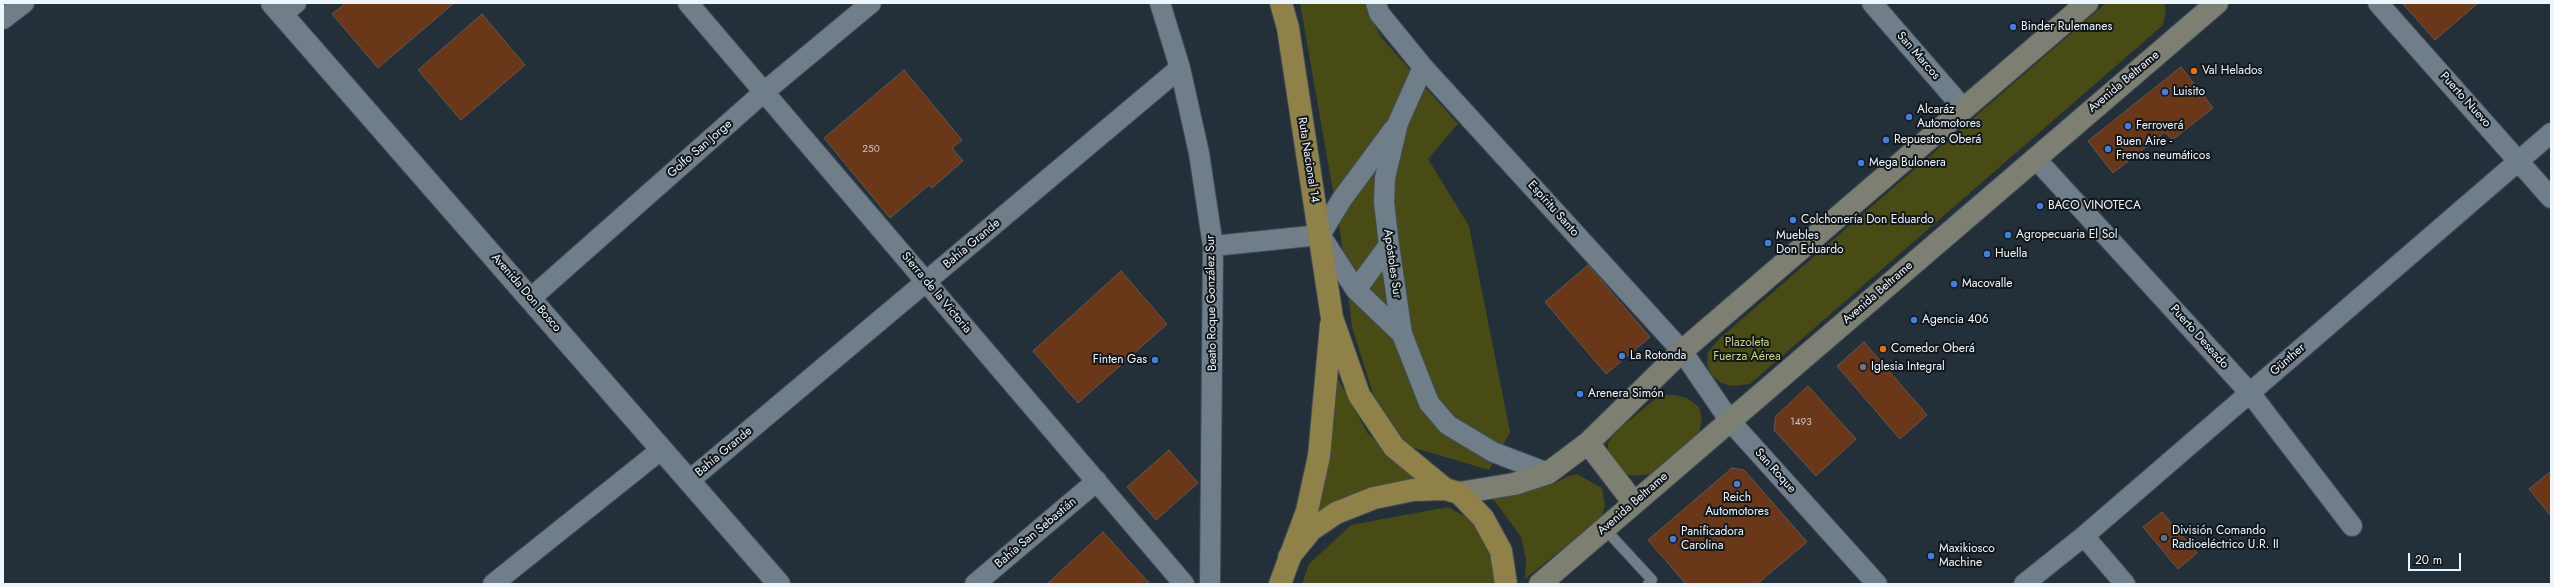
<!DOCTYPE html>
<html>
<head>
<meta charset="utf-8">
<style>
	body { margin:0 }
	#map { position:relative; width:2554px; height:587px; overflow:hidden; background:#23303a; font-family:Jost,sans-serif }
	canvas { display:block }
	.frame { position:absolute; inset:0; border:4px solid #eef6fd; pointer-events:none }
	.scale { position:absolute; left:2408px; top:553px; width:53px; height:18px; box-sizing:border-box; border:2px solid #eef6fd; border-top:0; padding-left:5px; font-size:12px; line-height:14px; white-space:nowrap; color:#eef6fd; -webkit-text-stroke:3px #11171b; paint-order:stroke }
</style>
</head>
<body>
<div id="map">
<canvas width="2554" height="587"></canvas>
<div class="frame"></div>
<div class="scale">20 m</div>
</div>
<script>
const context = document.querySelector('canvas').getContext('2d');
context.lineJoin = 'round';
function paint(path, color) { context.fillStyle = color; context.fill(path, 'evenodd'); }
const toPath = rows => new Path2D(rows.map(r => 'M' + r).join(''));
function stroke(path, color, width, dash) { context.strokeStyle = color; context.lineWidth = width; context.lineCap = dash ? 'butt' : 'round'; context.setLineDash(dash || []); context.stroke(path); }
function write(font, color, halo, rows, align = 'center') {
  context.font = font + ' Jost,sans-serif'; context.lineWidth = 4; context.setLineDash([]); context.textBaseline = 'middle'; context.strokeStyle = halo; context.fillStyle = color; for (const [text, x, y, turn = 0] of rows) {
    context.save(); context.translate(x, y); context.rotate((+turn || 0) * Math.PI / 180); context.textAlign = isNaN(turn) ? turn : align; if (halo) context.strokeText(text, 0, 0); context.fillText(text, 0, 0); context.restore();
  }
}
paint(toPath([
	[1300,3,1364,3,1381,37,1458,124,1428,159,1469,226,1510,432,1489,470,1408,446,1374,397,1352,327,1340,231],
	[2106,3,2164,3,2166,11,2163,25,1750,384,1732,386,1721,383,1711,375,1707,364,1708,352,1719,339],
	[1337,377,1368,434,1428,481,1372,486,1317,516],
	[1660,395,1674,395,1687,398,1699,407,1702,419,1699,433,1650,474,1633,476,1622,473,1608,454,1608,442,1619,429],
	[1577,474,1602,488,1605,506,1601,518,1525,579,1526,559,1521,537,1491,496,1556,483,1568,476],
	[1448,507,1474,521,1498,556,1498,584,1302,584,1309,564,1351,525]
]), '#484b14');
const building = toPath([
	[346,3,454,3,378,68,332,14,346,3],
	[2402,3,2478,3,2435,40,2402,3],
	[482,14,525,65,461,120,418,70,482,14],
	[2181,67,2213,108,2172,140,2165,132,2113,173,2088,141,2181,67],
	[904,70,962,140,952,148,963,161,932,188,929,185,890,218,824,138,904,70],
	[1588,265,1650,337,1606,374,1545,302,1588,265],
	[1121,271,1167,324,1078,403,1033,351,1121,271],
	[1864,342,1927,415,1900,439,1837,366,1864,342],
	[1808,386,1856,439,1816,476,1774,430,1776,416,1808,386],
	[1169,450,1198,483,1156,520,1127,487,1169,450],
	[1732,468,1744,470,1807,542,1757,584,1686,584,1648,540,1732,468],
	[2551,471,2551,516,2529,489,2551,471],
	[2162,512,2197,553,2178,569,2143,527,2162,512],
	[1103,532,1150,584,1047,584,1103,532]
]);
paint(building, '#6a3818');
stroke(building, '#67574e', 1);
const service = toPath([
	[1605,529,1652,580,1648,584]
]);
const minor = toPath([
	[688,3,1184,584],
	[1160,3,1180,68,1199,153,1213,246,1210,584],
	[1376,3,1379,13,1423,67,1398,123,1385,178,1384,202,1389,245,1402,334,1429,403,1448,425,1493,452,1548,473],
	[1872,3,1964,109],
	[2378,3,2551,198],
	[282,15,296,3],
	[3,19,24,3],
	[1423,67,1682,351,1730,421,1877,584],
	[2035,158,2250,393,2352,526],
	[1320,235,1342,199,1393,130],
	[1320,235,1356,290,1402,334],
	[1213,246,1320,235],
	[1356,290,1389,245],
	[531,298,764,92,871,3],
	[690,480,1180,68],
	[2084,536,2125,584],
	[493,584,662,449],
	[975,584,1097,481],
	[2024,584,2084,536,2551,133]
]);
const tertiary = toPath([
	[272,3,779,584]
]);
const secondary = toPath([
	[1588,443,1634,503],
	[1459,493,1514,484,1548,473,1588,443,1682,351,2087,3],
	[1540,584,2217,3]
]);
const trunk = toPath([
	[1281,3,1288,28,1332,318,1359,395,1394,447,1445,489],
	[1289,557,1311,530,1336,513,1374,498,1413,490,1445,489,1459,493,1483,518,1501,551,1506,584],
	[1280,584,1307,511,1319,456,1331,325]
]);
stroke(service, '#414d56', 12);
stroke(minor, '#414d56', 22);
stroke(tertiary, '#414d56', 24);
stroke(secondary, '#414d56', 24);
stroke(trunk, '#414d56', 24);
stroke(service, '#6f7e89', 10);
stroke(minor, '#6f7e89', 20);
stroke(tertiary, '#6f7e89', 22);
stroke(secondary, '#7c7f71', 22);
stroke(trunk, '#908148', 22);
for (const [x, y, r, color] of [
	[2013,27,4,"#3f7fe0"],
	[2194,71,4,"#e8710a"],
	[2165,92,4,"#3f7fe0"],
	[1909,117,4,"#3f7fe0"],
	[2128,126,4,"#3f7fe0"],
	[1886,140,4,"#3f7fe0"],
	[2108,149,4,"#3f7fe0"],
	[1861,163,4,"#3f7fe0"],
	[2040,206,4,"#3f7fe0"],
	[1793,220,4,"#3f7fe0"],
	[2008,235,4,"#3f7fe0"],
	[1768,243,4,"#3f7fe0"],
	[1987,254,4,"#3f7fe0"],
	[1954,284,4,"#3f7fe0"],
	[1914,320,4,"#3f7fe0"],
	[1883,349,4,"#e8710a"],
	[1622,356,4,"#3f7fe0"],
	[1155,360,4,"#3f7fe0"],
	[1863,367,4,"#6b7280"],
	[1580,394,4,"#3f7fe0"],
	[1737,484,4,"#3f7fe0"],
	[2164,538,4,"#5c6f8a"],
	[1673,539,4,"#3f7fe0"],
	[1931,556,4,"#3f7fe0"]
]) { const dot = new Path2D(); dot.arc(x, y, r, 0, 2 * Math.PI); context.fillStyle = color; context.fill(dot); stroke(dot, '#11171b', 1.5); }
write('10px', '#cdc6c4', null, [
	["250",871,150],
	["1493",1801,423]
]);
write('12px', '#eef6fd', '#11171b', [
	["Binder Rulemanes",2021,27],
	["Val Helados",2202,71],
	["Luisito",2173,92],
	["Alcaráz",1917,110],
	["Automotores",1917,124],
	["Ferroverá",2136,126],
	["Repuestos Oberá",1894,140],
	["Buen Aire -",2116,142],
	["Frenos neumáticos",2116,156],
	["Mega Bulonera",1869,163],
	["BACO VINOTECA",2048,206],
	["Colchonería Don Eduardo",1801,220],
	["Agropecuaria El Sol",2016,235],
	["Muebles",1776,236],
	["Don Eduardo",1776,250],
	["Huella",1995,254],
	["Macovalle",1962,284],
	["Agencia 406",1922,320],
	["Comedor Oberá",1891,349],
	["La Rotonda",1630,356],
	["Finten Gas",1147,360,"right"],
	["Iglesia Integral",1871,367],
	["Arenera Simón",1588,394],
	["Reich",1737,498,"center"],
	["Automotores",1737,512,"center"],
	["División Comando",2172,531],
	["Radioeléctrico U.R. II",2172,545],
	["Panificadora",1681,532],
	["Carolina",1681,546],
	["Maxikiosco",1939,549],
	["Machine",1939,563]
], 'left');
write('12px', '#eef6fd', '#11171b', [
	["San Marcos",1918,56,49],
	["Avenida Beltrame",2124,82,-40],
	["Puerto Nuevo",2465,100,48],
	["Golfo San Jorge",700,149,-41],
	["Ruta Nacional 14",1308,160,81],
	["Espíritu Santo",1553,209,48],
	["Bahía Grande",972,244,-40],
	["Apóstoles Sur",1392,264,82],
	["Avenida Don Bosco",526,293,49],
	["Sierra de la Victoria",936,293,50],
	["Avenida Beltrame",1878,293,-41],
	["Beato Roque González Sur",1212,303,-91],
	["Puerto Deseado",2199,337,48],
	["Günther",2288,360,-41],
	["Bahía Grande",724,452,-40],
	["San Roque",1775,471,48],
	["Avenida Beltrame",1633,504,-41],
	["Bahía San Sebastián",1036,533,-40]
]);
write('12px', '#ccd47a', '#11171b', [
	["Plazoleta",1747,343],
	["Fuerza Aérea",1747,357]
]);
</script>
</body>
</html>
